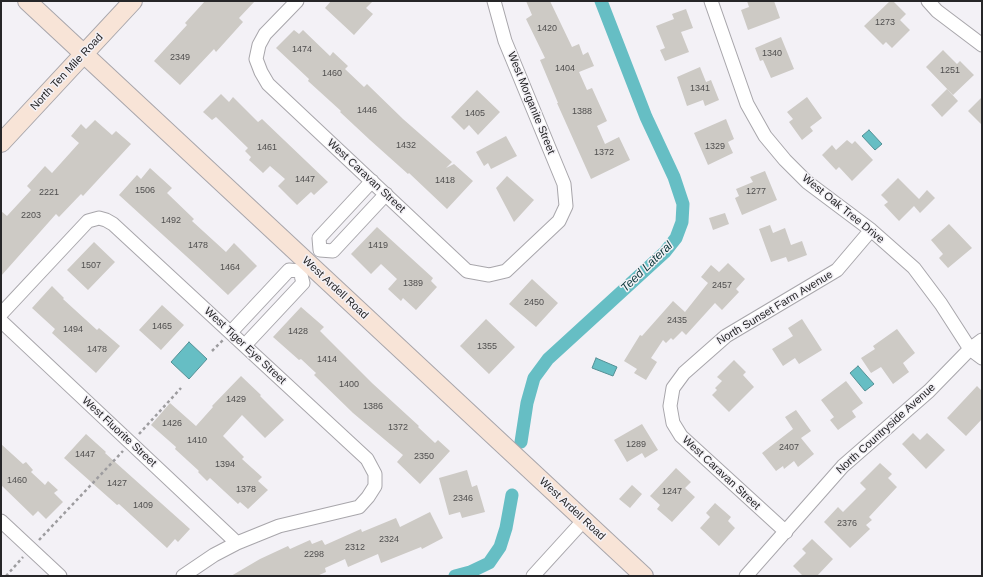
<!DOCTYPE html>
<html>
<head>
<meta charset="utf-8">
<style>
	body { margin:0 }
	#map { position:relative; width:983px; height:577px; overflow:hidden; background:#f3f1f6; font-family:Helvetica,sans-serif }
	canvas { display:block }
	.frame { position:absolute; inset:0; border:2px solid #262628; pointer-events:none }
</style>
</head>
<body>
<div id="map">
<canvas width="983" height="577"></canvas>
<div class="frame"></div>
</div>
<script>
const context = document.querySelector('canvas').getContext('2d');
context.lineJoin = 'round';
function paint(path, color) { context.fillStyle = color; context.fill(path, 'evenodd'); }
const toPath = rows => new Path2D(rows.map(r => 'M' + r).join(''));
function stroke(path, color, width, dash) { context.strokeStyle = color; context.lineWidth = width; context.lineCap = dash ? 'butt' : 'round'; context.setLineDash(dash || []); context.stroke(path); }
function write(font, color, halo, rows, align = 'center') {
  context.font = font + ' Helvetica,sans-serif'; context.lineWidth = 3; context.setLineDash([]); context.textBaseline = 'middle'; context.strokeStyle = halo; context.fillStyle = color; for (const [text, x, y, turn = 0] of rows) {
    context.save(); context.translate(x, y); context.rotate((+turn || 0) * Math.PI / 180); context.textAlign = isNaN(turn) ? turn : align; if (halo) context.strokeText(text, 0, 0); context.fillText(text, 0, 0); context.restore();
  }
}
const water = toPath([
	[869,130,882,144,875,150,862,136,869,130],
	[189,342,207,359,189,379,171,362,189,342],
	[596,358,617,367,613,376,592,368,596,358],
	[858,366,874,384,865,391,850,373,858,366]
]);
paint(water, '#66bec4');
stroke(water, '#539095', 1);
stroke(toPath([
	[521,442,527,403,534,378,548,359,665,252,676,238,682,222,683,204,674,177,646,117,601,1],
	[455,576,470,572,489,563,500,547,506,528,512,495]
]), '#66bec4', 13);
paint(toPath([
	[205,1,255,1,239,18,243,22,216,52,214,49,180,85,154,61,187,25,185,23],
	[331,1,373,1,366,8,373,14,354,35,325,8],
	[526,1,550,1,572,47,579,44,583,55,588,52,594,66,579,72,587,90,592,88,607,121,597,126,605,144,619,137,630,160,591,179,557,103,558,103,540,60,545,58,526,19,532,15],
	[747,1,774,1,780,18,748,30,741,10,749,7],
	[890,1,893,1,906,14,900,20,910,30,892,48,886,42,883,45,864,26],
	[686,9,693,28,681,32,689,52,665,61,660,50,665,48,656,26,674,19,672,14],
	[294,30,299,34,303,30,330,56,333,52,348,66,345,69,364,87,367,84,403,119,452,162,446,168,454,164,473,181,447,209,409,173,408,174,370,140,340,112,341,111,308,81,309,79,276,48],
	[781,37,794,69,771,78,763,60,760,61,755,48],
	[943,50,957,64,960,61,974,75,953,95,926,67],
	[700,67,706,82,711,80,719,100,705,106,703,100,687,106,677,77],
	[947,89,958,101,942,117,931,105],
	[477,90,500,112,478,135,469,125,464,130,451,117],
	[221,94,229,102,233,97,258,122,262,119,328,182,314,195,311,192,297,205,278,186,285,179,270,166,263,173,249,160,251,157,245,151,248,148,216,117,212,120,203,112],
	[807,97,822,118,810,127,813,131,802,140,789,122,793,119,787,112],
	[982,97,982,125,968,111],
	[726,119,734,139,728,142,733,153,708,165,694,133],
	[95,120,112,135,116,131,131,144,83,196,81,194,59,217,56,214,1,276,1,211,7,216,31,190,27,186,45,166,52,173,79,143,71,136,81,124,86,129],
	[506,136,517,156,491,169,488,163,484,166,476,152],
	[847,140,852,144,855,141,873,160,852,181,839,167,836,170,822,155,832,145,836,150],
	[150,168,172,188,167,193,194,219,192,221,226,252,234,243,257,266,228,295,197,266,119,195,137,175,141,179],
	[765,171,777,200,742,215,735,198,739,196,736,189,753,182,750,177],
	[507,176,534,200,514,222,496,188],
	[898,178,919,199,927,190,935,198,920,213,914,206,899,221,884,205,888,202,881,195],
	[725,213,729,224,713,230,709,218],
	[949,224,972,248,948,268,939,258,943,254,931,240],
	[770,225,773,233,785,228,791,245,802,241,807,255,788,262,786,257,771,262,759,229],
	[377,227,433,278,431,281,437,287,416,310,403,298,401,301,388,289,397,279,381,264,371,274,351,254],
	[94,242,115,262,88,290,67,270],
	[728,263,745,279,736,289,739,292,722,310,715,303,686,335,682,331,673,340,671,338,666,343,663,340,651,358,657,362,646,380,634,373,637,369,624,361,640,335,642,336,673,301,685,312,708,283,701,277,711,265,719,272],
	[532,279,558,303,536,327,509,304],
	[52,286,64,298,63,299,97,330,99,328,120,346,96,373,52,333,55,329,32,308],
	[162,305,184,325,161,350,139,330],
	[301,307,324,327,320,331,372,383,419,426,418,427,435,443,438,440,450,451,420,484,397,462,403,455,353,413,314,375,316,373,301,359,299,360,273,337],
	[486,319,515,347,489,374,460,346],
	[802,319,822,350,799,364,795,358,783,366,772,349,793,336,788,328],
	[897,329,915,353,903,363,909,372,893,384,881,367,871,373,861,358,875,349,873,346],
	[734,360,746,372,743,375,754,387,729,412,712,395,717,390,715,388,722,381,717,377],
	[241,376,261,395,260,396,284,420,265,438,242,415,223,436,244,457,242,459,262,477,258,481,268,490,248,509,240,502,238,504,210,478,207,481,198,472,199,471,175,449,176,447,151,425,170,403,196,426,213,407,212,406],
	[846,381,863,403,852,411,856,417,838,430,830,420,834,417,821,400],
	[977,386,982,391,982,419,966,436,947,418],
	[796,410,811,431,801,438,814,454,798,467,794,461,784,469,783,466,776,471,762,453,793,429,785,417],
	[642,424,658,450,645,458,642,453,627,462,614,440],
	[913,433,920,440,927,433,945,450,926,469,902,444],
	[86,434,106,452,105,453,190,529,178,542,175,539,167,548,119,504,117,505,64,458],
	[1,444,23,464,26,462,33,470,31,472,45,485,48,481,58,490,54,493,63,502,46,519,38,511,33,516,1,485],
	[880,463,892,474,888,478,897,487,869,517,872,520,866,525,870,529,850,548,824,522,838,507,843,512,866,489,860,483],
	[676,468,691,482,685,488,695,497,672,522,657,509,660,505,650,496],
	[467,470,472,487,477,485,485,512,462,518,460,512,449,515,439,478],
	[632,485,642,494,630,508,619,499],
	[715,503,731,517,728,521,735,528,719,546,700,528,710,517,706,513],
	[430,512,443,538,422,549,421,547,381,563,378,554,348,567,345,559,325,568,326,572,317,576,231,576,260,559,288,546,290,549,310,540,312,544,322,540,325,545,361,529,362,532,396,518,400,527],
	[812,539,833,559,817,576,803,576,793,566,806,553,802,549]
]), '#cdcac5');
const street = toPath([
	[297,1,265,34,259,45,256,59,261,72,268,84,467,271,489,275,506,271,559,221,566,206,564,184,505,41,494,1],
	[711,1,747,104,765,136,785,160,807,182,871,230,914,268,941,304,970,349,982,358],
	[928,1,937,11,982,45],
	[372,181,319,238,320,250,333,251,386,194],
	[1,314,88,221,99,218,106,220,113,224,367,459,375,474,375,486,368,497,359,507,279,526,237,543,214,555,183,576],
	[1,321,237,543],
	[231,332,289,270,300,271,303,283,245,345],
	[1,521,60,576],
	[786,532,681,436,673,423,670,406,673,388,684,373,726,336,837,270,871,230],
	[533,576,584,520],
	[746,576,843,466,929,391,970,349,982,340]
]);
const secondary = toPath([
	[27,1,644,576],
	[1,143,133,1]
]);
stroke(street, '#a8a6ab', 15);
stroke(secondary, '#a8a6ab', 20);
stroke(toPath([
	[212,351,223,340],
	[139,434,181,388],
	[39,540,123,451],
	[6,576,23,557]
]), '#9d9c9f', 2.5, [3, 3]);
stroke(street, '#fff', 13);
stroke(secondary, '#f8e4d7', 18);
write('9px', '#504f4f', null, [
	["1273",885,23],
	["1420",547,29],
	["1474",302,50],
	["1340",772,54],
	["2349",180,58],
	["1404",565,69],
	["1251",950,71],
	["1460",332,74],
	["1341",700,89],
	["1446",367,111],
	["1388",582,112],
	["1405",475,114],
	["1432",406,146],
	["1329",715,147],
	["1461",267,148],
	["1372",604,153],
	["1447",305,180],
	["1418",445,181],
	["1506",145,191],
	["1277",756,192],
	["2221",49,193],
	["2203",31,216],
	["1492",171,221],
	["1478",198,246],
	["1419",378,246],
	["1507",91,266],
	["1464",230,268],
	["1389",413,284],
	["2457",722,286],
	["2450",534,303],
	["2435",677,321],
	["1465",162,327],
	["1494",73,330],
	["1428",298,332],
	["1355",487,347],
	["1478",97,350],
	["1414",327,360],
	["1400",349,385],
	["1429",236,400],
	["1386",373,407],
	["1426",172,424],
	["1372",398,428],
	["1410",197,441],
	["1289",636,445],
	["2407",789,448],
	["1447",85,455],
	["2350",424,457],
	["1394",225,465],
	["1460",17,481],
	["1427",117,484],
	["1378",246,490],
	["1247",672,492],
	["2346",463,499],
	["1409",143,506],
	["2376",847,524],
	["2324",389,540],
	["2312",355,548],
	["2298",314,555]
]);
write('11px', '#262628', '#f3f1f6', [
	["North Ten Mile Road",67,72,-47],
	["West Morganite Street",531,103,68],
	["West Caravan Street",366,176,43],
	["West Oak Tree Drive",843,209,39],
	["West Ardell Road",335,288,43],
	["North Sunset Farm Avenue",775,308,-31],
	["West Tiger Eye Street",245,346,43],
	["North Countryside Avenue",886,429,-42],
	["West Fluorite Street",119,432,43],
	["West Caravan Street",721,473,43],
	["West Ardell Road",572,509,43]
]);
write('italic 12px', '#0d393b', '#f3f1f6', [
	["Teed Lateral",647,267,-44]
]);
</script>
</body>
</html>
